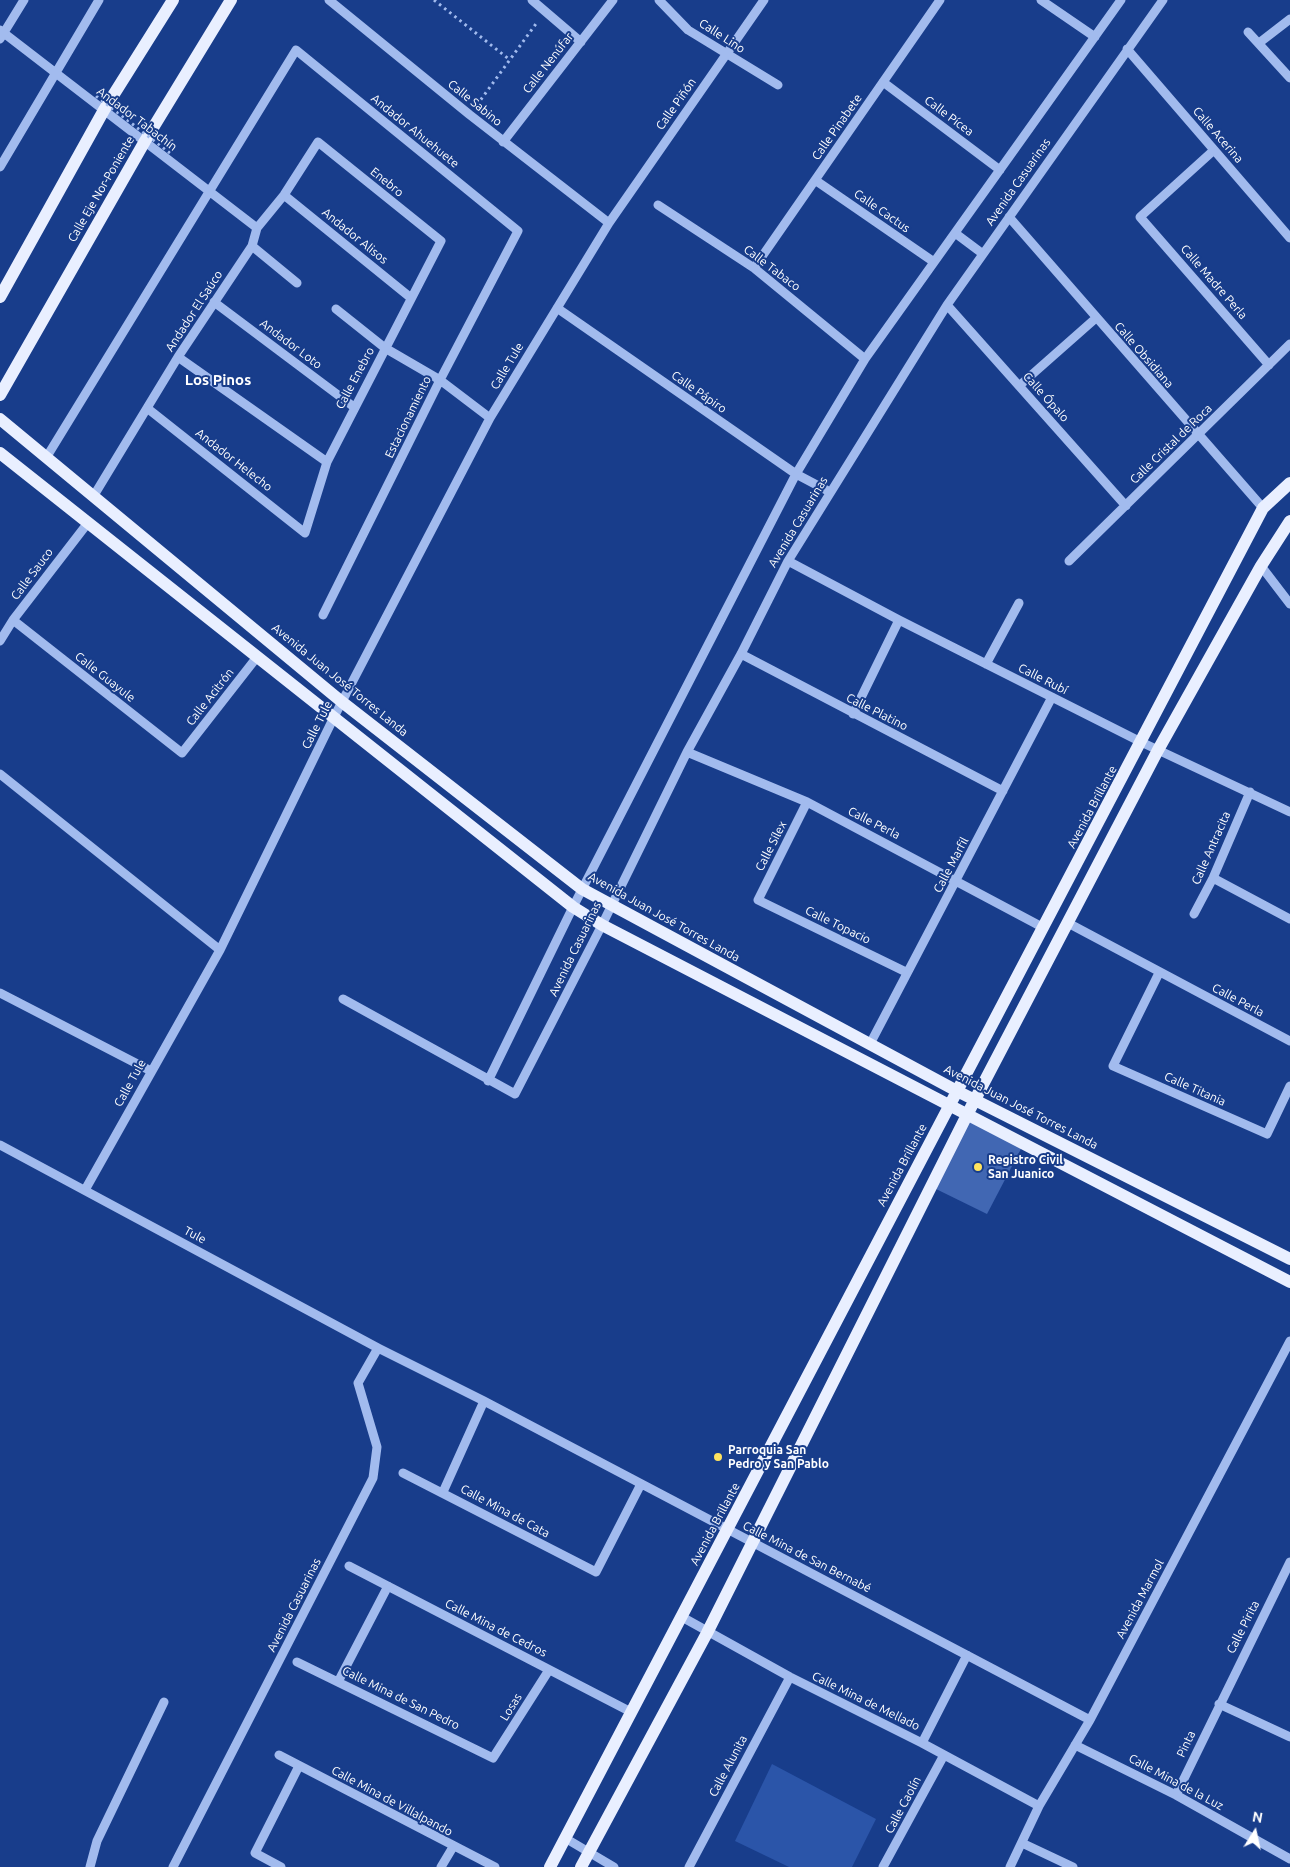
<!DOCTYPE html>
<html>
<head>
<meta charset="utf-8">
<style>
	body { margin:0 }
	#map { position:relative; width:1290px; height:1867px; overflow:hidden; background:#183d8b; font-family:Ubuntu,sans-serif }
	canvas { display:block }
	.north { position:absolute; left:1230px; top:1807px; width:50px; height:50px; -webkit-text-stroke:4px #183d8b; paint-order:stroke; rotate:10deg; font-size:14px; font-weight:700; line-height:20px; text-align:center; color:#fff }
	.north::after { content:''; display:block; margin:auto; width:18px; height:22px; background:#fff; clip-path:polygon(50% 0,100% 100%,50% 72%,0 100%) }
</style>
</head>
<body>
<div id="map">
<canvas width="1290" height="1867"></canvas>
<div class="north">N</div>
</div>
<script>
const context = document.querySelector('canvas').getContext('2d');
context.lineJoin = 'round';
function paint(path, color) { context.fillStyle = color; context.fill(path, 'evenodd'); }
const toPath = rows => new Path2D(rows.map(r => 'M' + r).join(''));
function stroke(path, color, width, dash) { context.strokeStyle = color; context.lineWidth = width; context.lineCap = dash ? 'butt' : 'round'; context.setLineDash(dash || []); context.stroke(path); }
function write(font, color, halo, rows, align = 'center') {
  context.font = font + ' Ubuntu,sans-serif'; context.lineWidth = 4; context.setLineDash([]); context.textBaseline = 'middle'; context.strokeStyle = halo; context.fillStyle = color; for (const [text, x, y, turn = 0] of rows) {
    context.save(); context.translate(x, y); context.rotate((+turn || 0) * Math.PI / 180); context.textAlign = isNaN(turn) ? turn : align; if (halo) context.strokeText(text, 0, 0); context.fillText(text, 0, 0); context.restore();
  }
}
paint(toPath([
	[772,1764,876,1819,852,1867,789,1867,735,1841]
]), '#2b55a9');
paint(toPath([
	[969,1119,1022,1147,987,1214,934,1188]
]), '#4167b3');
stroke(toPath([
	[434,0,510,60],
	[477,105,538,21]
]), '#a2bbee', 3, [2.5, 4]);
stroke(toPath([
	[329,0,470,115,609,223],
	[532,0,581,42],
	[659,0,688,30,778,85],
	[1041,0,1095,37],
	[0,30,257,228],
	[1248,32,1290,78],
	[0,39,24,0],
	[1259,43,1290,19],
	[1127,49,1290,238],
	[883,82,1000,170],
	[503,142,613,0],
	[1214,150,1140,217,1269,365],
	[0,167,99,0],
	[815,180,934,262],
	[284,195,411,298],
	[658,205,754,268,865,359],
	[1009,217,1263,508],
	[955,233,983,254],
	[252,246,297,283],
	[754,268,940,0],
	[214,302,354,407],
	[947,305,1126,506],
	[557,308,796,474,830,492],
	[336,309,385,348,440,380,490,418],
	[178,357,327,462],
	[1019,386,1096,318],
	[46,458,296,50,518,231,440,380,323,615],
	[93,497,147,408,178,357,252,246,257,228,284,195,318,142,441,241,327,462,305,533,147,408],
	[788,561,899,620,1141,742,1290,812],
	[1069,561,1290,344],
	[1261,566,1290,604],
	[13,620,182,753,257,657],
	[0,641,13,620,87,524],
	[741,654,1003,791],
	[986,664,1019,603],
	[853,714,899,620],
	[687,752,807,802,1044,928],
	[0,774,220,950],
	[807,802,758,900,906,972],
	[1213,878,1290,919],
	[1194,914,1213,878,1250,792],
	[1068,923,1290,1041],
	[1159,973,1113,1066,1267,1134,1290,1086],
	[0,993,151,1071],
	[343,999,515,1094,602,925,687,752,741,654,788,561,947,305,1163,0],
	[870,1044,1052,697],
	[488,1081,573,907,796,474,865,359,1121,0],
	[0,1145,378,1348,484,1401,1090,1720],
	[85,1190,220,950,334,717,490,418,609,223,764,0],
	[403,1473,596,1572,641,1484],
	[443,1492,484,1401],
	[349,1566,631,1712],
	[682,1617,790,1677,922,1743,1039,1806],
	[297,1662,493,1758,549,1670],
	[338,1682,388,1586],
	[1219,1704,1290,1737],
	[922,1743,967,1655],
	[1075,1745,1176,1795,1290,1859],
	[279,1755,495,1867],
	[1176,1795,1290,1562],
	[565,1838,614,1867],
	[1022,1843,1073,1867],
	[90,1867,97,1841,164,1702],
	[173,1867,373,1478,377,1447,358,1383,378,1348],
	[281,1867,255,1853,299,1766],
	[441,1867,453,1847],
	[689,1867,790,1677],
	[883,1867,944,1755],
	[1010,1867,1039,1806,1090,1720,1290,1341]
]), '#a2bbee', 9);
stroke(toPath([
	[0,297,104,110,173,0],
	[0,395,145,141,231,0],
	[0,419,342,702,582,889,957,1091,1290,1259],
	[0,453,573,907,602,925,1290,1282],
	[550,1867,1263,508,1290,483],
	[581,1867,707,1633,968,1113,1158,750,1261,566,1290,521]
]), '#e9efff', 12);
stroke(toPath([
	[96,96,170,153]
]), '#a2bbee', 3, [2.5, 4]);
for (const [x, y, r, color] of [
	[978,1167,5,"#ffe35f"],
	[718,1457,5,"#ffe35f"]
]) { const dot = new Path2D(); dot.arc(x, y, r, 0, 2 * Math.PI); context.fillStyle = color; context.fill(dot); stroke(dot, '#183d8b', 2); }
write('12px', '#fff', '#183d8b', [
	["Calle Lino",722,36,33],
	["Calle Nenúfar",548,63,-52],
	["Calle Sabino",475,103,39],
	["Calle Piñón",676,104,-55],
	["Calle Pícea",949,116,37],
	["Andador Tabachín",137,119,37],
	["Calle Pinabete",837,127,-55],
	["Andador Ahuehuete",415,131,39],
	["Calle Acerina",1218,135,49],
	["Enebro",387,182,39],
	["Avenida Casuarinas",1018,182,-55],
	["Calle Eje Nor-Poniente",101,189,-60],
	["Calle Cactus",882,211,35],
	["Andador Alisos",355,236,39],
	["Calle Tabaco",772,268,37],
	["Calle Madre Perla",1214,282,49],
	["Andador El Saúco",194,311,-57],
	["Andador Loto",291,344,37],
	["Calle Obsidiana",1144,355,49],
	["Calle Tule",507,366,-59],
	["Calle Enebro",355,378,-62],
	["Calle Pápiro",699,392,35],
	["Calle Ópalo",1046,397,48],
	["Estacionamiento",408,417,-64],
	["Calle Cristal de Roca",1171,444,-44],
	["Andador Helecho",234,460,38],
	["Avenida Casuarinas",798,522,-59],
	["Calle Sauco",32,574,-53],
	["Calle Guayule",105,677,38],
	["Calle Rubí",1043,679,27],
	["Avenida Juan José Torres Landa",340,680,39],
	["Calle Acitrón",210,697,-52],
	["Calle Platino",877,712,27],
	["Calle Tule",317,725,-63],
	["Avenida Brillante",1092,807,-62],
	["Calle Perla",874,823,27],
	["Calle Sílex",771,846,-63],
	["Calle Antracita",1211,848,-66],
	["Calle Marfil",951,865,-62],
	["Avenida Juan José Torres Landa",664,917,29],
	["Calle Topacio",838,925,26],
	["Avenida Casuarinas",575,949,-64],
	["Calle Perla",1238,1000,28],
	["Calle Tule",130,1083,-61],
	["Calle Titania",1195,1089,24],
	["Avenida Juan José Torres Landa",1021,1107,27],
	["Avenida Brillante",902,1165,-62],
	["Tule",195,1235,28],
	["Calle Mina de Cata",505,1511,28],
	["Avenida Brillante",715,1524,-62],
	["Calle Mina de San Bernabé",807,1557,27],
	["Avenida Marmol",1140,1599,-62],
	["Avenida Casuarinas",294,1605,-63],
	["Calle Pirita",1243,1627,-63],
	["Calle Mina de Cedros",496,1628,27],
	["Calle Mina de San Pedro",401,1698,26],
	["Calle Mina de Mellado",866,1701,26],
	["Losas",511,1707,-58],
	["Pinta",1186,1744,-65],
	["Calle Alunita",728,1766,-62],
	["Calle Mina de la Luz",1176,1782,28],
	["Calle Mina de Villalpando",392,1801,28],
	["Calle Caolín",903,1805,-62]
]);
write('bold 12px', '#fff', '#183d8b', [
	["Registro Civil",988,1160],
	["San Juanico",988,1174],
	["Parroquia San",728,1450],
	["Pedro y San Pablo",728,1464]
], 'left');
write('bold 15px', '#fff', '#183d8b', [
	["Los Pinos",218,380]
]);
</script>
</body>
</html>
